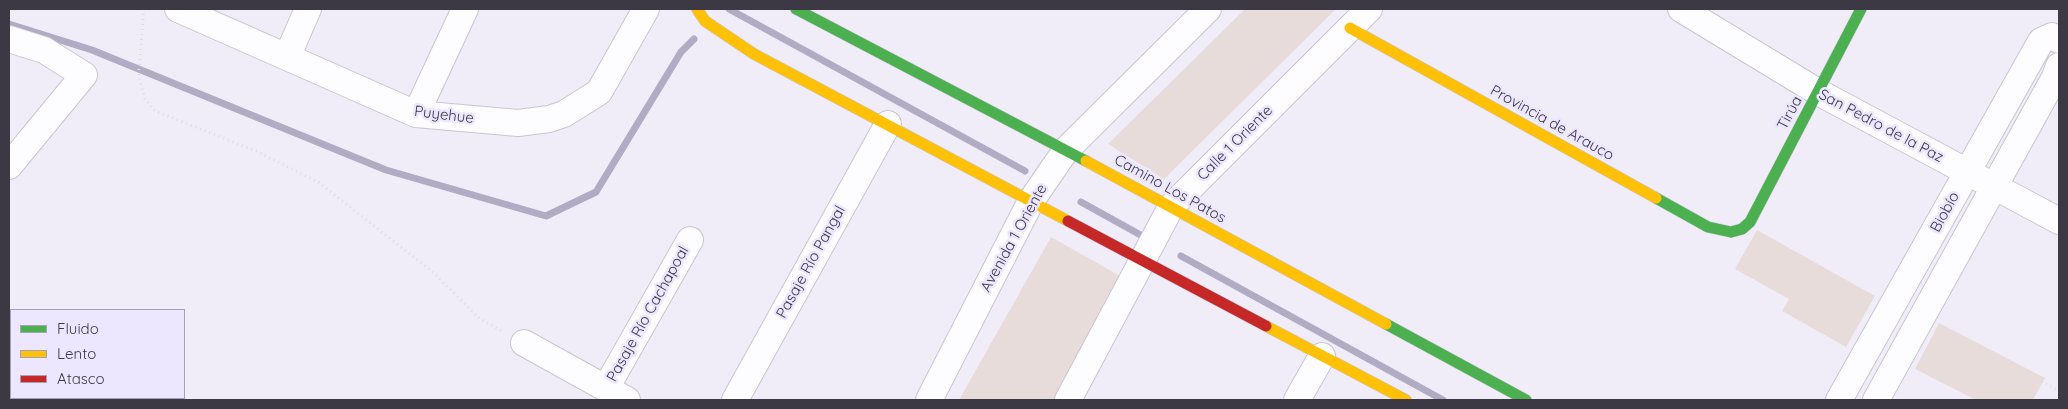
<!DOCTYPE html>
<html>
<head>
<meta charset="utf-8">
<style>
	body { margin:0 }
	#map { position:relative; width:2068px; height:409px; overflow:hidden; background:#f0edf9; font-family:Quicksand,sans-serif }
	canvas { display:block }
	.frame { position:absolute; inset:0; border:10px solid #3c3945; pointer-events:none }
	.legend { position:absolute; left:10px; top:309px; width:175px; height:90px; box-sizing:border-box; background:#ece7ff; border:1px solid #a6a1b5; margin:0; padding:6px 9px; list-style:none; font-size:15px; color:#3c3945 }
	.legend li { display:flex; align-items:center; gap:10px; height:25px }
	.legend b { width:25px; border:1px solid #a6a1b5 }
</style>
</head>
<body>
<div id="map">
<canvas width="2068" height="409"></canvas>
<div class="frame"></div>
<ul class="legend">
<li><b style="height:6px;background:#4caf50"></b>Fluido</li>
<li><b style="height:6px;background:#ffc107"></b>Lento</li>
<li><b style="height:6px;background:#c62828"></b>Atasco</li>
</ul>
</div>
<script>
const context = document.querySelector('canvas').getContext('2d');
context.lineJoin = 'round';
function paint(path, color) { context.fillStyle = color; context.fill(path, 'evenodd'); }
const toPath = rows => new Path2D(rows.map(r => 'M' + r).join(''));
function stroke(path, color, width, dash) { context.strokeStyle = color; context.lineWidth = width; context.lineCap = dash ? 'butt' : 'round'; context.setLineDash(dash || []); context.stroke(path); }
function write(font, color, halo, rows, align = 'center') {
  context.font = font + ' Quicksand,sans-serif'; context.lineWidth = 5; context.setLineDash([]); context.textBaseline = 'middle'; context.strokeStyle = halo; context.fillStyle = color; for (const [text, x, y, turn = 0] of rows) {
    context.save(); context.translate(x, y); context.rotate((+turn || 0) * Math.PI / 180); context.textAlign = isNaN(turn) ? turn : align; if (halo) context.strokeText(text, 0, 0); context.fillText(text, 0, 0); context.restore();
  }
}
paint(toPath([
	[1245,9,1336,9,1164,179,1108,144],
	[1757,230,1875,296,1846,347,1782,311,1789,299,1735,269],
	[1051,237,1122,277,1053,400,959,400],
	[1939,323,2045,378,2033,400,1976,400,1915,369]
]), '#e8dcda');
stroke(toPath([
	[729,9,1025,171],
	[9,24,92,50,386,170,546,216,596,192,681,52,694,39],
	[1081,202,1146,238],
	[1181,256,1443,400]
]), '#b1acc3', 7);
const street = toPath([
	[178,9,416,114,518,123,549,119,564,114,599,92,646,9],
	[1681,9,1818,92,2059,221],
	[9,39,44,50,84,75,9,166],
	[287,57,308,9],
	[416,114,465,9],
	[524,343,627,400],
	[606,388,690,240],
	[735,400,888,124],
	[929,400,1031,201,1066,150,1208,9],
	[1068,400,1171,207,1369,9],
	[1297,400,1322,356],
	[1839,400,2041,41,2052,36,2059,40],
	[1876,400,2055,77,2059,66]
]);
const fast = toPath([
	[796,9,1086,161],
	[1656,198,1708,227,1731,232,1742,229,1750,222,1861,9],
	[1386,324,1526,400]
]);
const slow = toPath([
	[697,9,705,21,754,54,1068,221],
	[1350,28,1656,198],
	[1086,161,1386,324],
	[1266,326,1406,400]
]);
const jam = toPath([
	[1068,221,1266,326]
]);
stroke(street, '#c9c6d1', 28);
stroke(fast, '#c9c6d1', 12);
stroke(slow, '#c9c6d1', 12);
stroke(jam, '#c9c6d1', 12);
stroke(toPath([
	[144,9,139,69,140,82,145,99,155,111,256,151,318,182,433,272,480,319,504,332],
	[1154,170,1317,9],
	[1945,329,2059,391]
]), '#dedde1', 3, [1, 4]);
stroke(street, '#fdfcfe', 26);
stroke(fast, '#4caf50', 11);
stroke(slow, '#ffc107', 11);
stroke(jam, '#c62828', 11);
write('15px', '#3c3945', '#ece7ff', [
	["Tirúa",1790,113,-62],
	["Puyehue",444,115,7],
	["Provincia de Arauco",1552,123,29],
	["San Pedro de la Paz",1881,126,28],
	["Calle 1 Oriente",1235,143,-45],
	["Camino Los Patos",1170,189,29],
	["Biobío",1945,212,-61],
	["Avenida 1 Oriente",1014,238,-61],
	["Pasaje Río Pangal",811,262,-61],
	["Pasaje Río Cachapoal",648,314,-61]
]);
</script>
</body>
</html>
